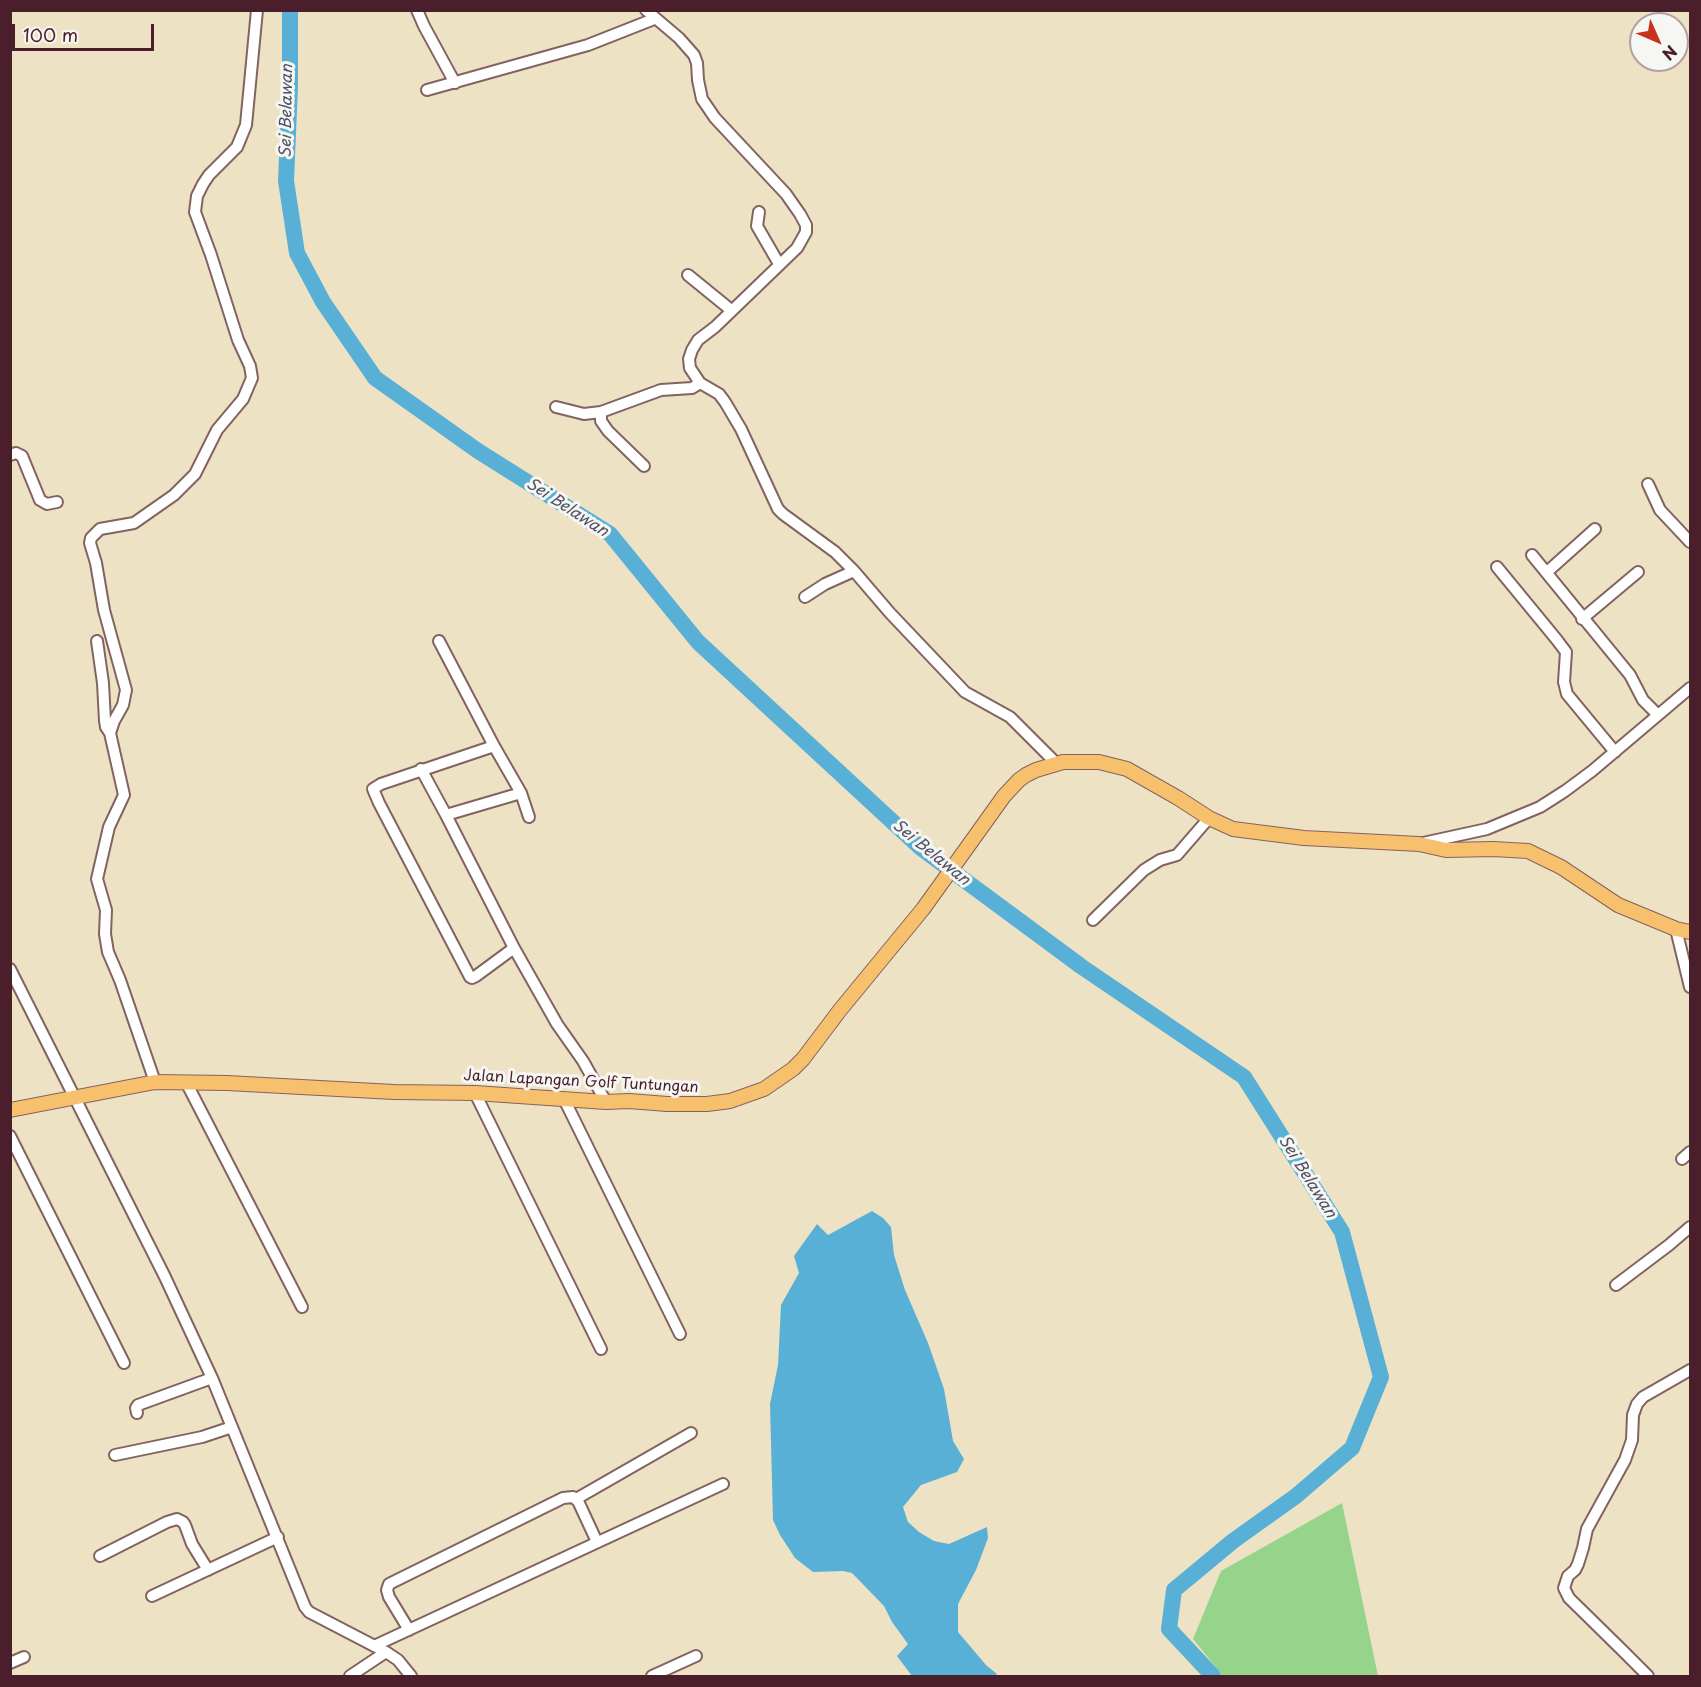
<!DOCTYPE html>
<html>
<head>
<meta charset="utf-8">
<style>
	body { margin:0 }
	#map { position:relative; width:1701px; height:1687px; overflow:hidden; background:#eee2c4; font-family:"Playpen Sans",sans-serif }
	canvas { display:block }
	.frame { position:absolute; inset:0; border:12px solid #4a1f2b; pointer-events:none }
	.north { position:absolute; left:1629px; top:12px; width:60px; height:60px; box-sizing:border-box; background:#f6f6f2; border:2px solid #b1a0a2; border-radius:50%; rotate:135deg; font-size:16px; font-weight:700; line-height:24px; text-align:center; color:#4a1f2b }
	.north::after { content:''; display:block; margin:auto; width:21px; height:27px; background:#c8321e; clip-path:polygon(50% 0,100% 100%,50% 72%,0 100%) }
	.scale { position:absolute; left:12px; top:24px; width:142px; height:27px; box-sizing:border-box; border:3px solid #4a1f2b; border-top:0; padding-left:8px; font-size:18px; line-height:21px; white-space:nowrap; color:#4a1f2b; -webkit-text-stroke:4px #f6f6f2; paint-order:stroke }
</style>
</head>
<body>
<div id="map">
<canvas width="1701" height="1687"></canvas>
<div class="frame"></div>
<div class="north">N</div>
<div class="scale">100 m</div>
</div>
<script>
const context = document.querySelector('canvas').getContext('2d');
context.lineJoin = 'round';
function paint(path, color) { context.fillStyle = color; context.fill(path, 'evenodd'); }
const toPath = rows => new Path2D(rows.map(r => 'M' + r).join(''));
function stroke(path, color, width, dash) { context.strokeStyle = color; context.lineWidth = width; context.lineCap = dash ? 'butt' : 'round'; context.setLineDash(dash || []); context.stroke(path); }
function write(font, color, halo, rows, align = 'center') {
  context.font = font + ' "Playpen Sans",sans-serif'; context.lineWidth = 6; context.setLineDash([]); context.textBaseline = 'middle'; context.strokeStyle = halo; context.fillStyle = color; for (const [text, x, y, turn = 0] of rows) {
    context.save(); context.translate(x, y); context.rotate((+turn || 0) * Math.PI / 180); context.textAlign = isNaN(turn) ? turn : align; if (halo) context.strokeText(text, 0, 0); context.fillText(text, 0, 0); context.restore();
  }
}
paint(toPath([
	[1342,1503,1378,1676,1223,1676,1193,1639,1221,1571]
]), '#95d48a');
paint(toPath([
	[872,1211,883,1218,891,1227,894,1255,905,1290,928,1343,944,1389,953,1441,964,1459,957,1472,921,1485,903,1507,908,1522,919,1532,934,1541,949,1544,987,1527,988,1538,976,1570,958,1604,958,1632,986,1665,997,1674,995,1676,912,1676,897,1656,908,1644,892,1622,884,1606,852,1573,843,1571,813,1572,795,1558,780,1535,773,1520,770,1404,778,1365,781,1305,799,1273,794,1256,817,1224,828,1235]
]), '#59b0d6');
stroke(toPath([
	[290,10,290,86,286,181,297,253,323,302,375,378,478,451,610,534,698,642,921,848,1082,967,1244,1077,1342,1232,1381,1377,1352,1448,1296,1496,1233,1541,1174,1590,1169,1629,1213,1676]
]), '#59b0d6', 16);
const minor = toPath([
	[417,10,424,26,455,83],
	[646,10,679,38,694,55,697,63,698,80,702,99,715,118,786,194,800,214,806,225,806,232,797,248,715,327,698,340,692,350,689,359,690,368,700,383,719,394,725,402,741,429,778,509,783,514,835,552,854,571,890,613,965,692,1010,717,1056,763],
	[427,90,588,45,654,19],
	[759,212,757,226,779,264],
	[688,275,731,310],
	[556,407,584,414,601,412,661,390,692,388,700,383],
	[601,412,601,421,608,431,644,466],
	[10,455,16,453,22,456,40,500,47,504,57,502],
	[1648,484,1660,510,1690,542],
	[1532,555,1630,675,1643,700,1658,715],
	[1497,567,1557,640,1566,652,1564,682,1567,694,1615,752],
	[1547,572,1595,529],
	[805,597,825,584,854,571],
	[1582,619,1638,572],
	[97,641,103,683,105,721,106,727,110,733],
	[439,641,494,746],
	[421,769,446,815,514,948,557,1024,583,1061,606,1102],
	[446,815,521,793],
	[1423,843,1487,829,1540,807,1565,791,1592,771,1690,688],
	[1093,920,1144,870,1160,860,1177,855,1209,818],
	[1676,929,1690,987],
	[514,948,476,976,472,978,470,977,379,803,373,789,381,784,494,746,521,793,529,817],
	[10,969,165,1277,212,1378,305,1607,309,1612,386,1652,398,1660,411,1676],
	[155,1082,120,980,108,952,105,934,106,910,97,879,109,827,124,795,110,733,114,721,123,705,126,690,104,610,96,563,90,543,91,538,100,529,134,523,174,495,195,474,217,430,243,399,252,378,250,366,238,340,211,255,195,212,197,196,203,184,209,175,237,147,246,125,257,10],
	[186,1082,302,1307],
	[475,1093,601,1349],
	[564,1099,680,1334],
	[10,1136,124,1363],
	[1682,1159,1690,1152],
	[1616,1285,1669,1245,1690,1227],
	[137,1413,136,1408,138,1405,212,1378],
	[115,1455,202,1437,232,1427],
	[576,1499,691,1433],
	[100,1556,167,1522,177,1519,183,1522,185,1525,192,1544,208,1570],
	[152,1596,278,1537],
	[409,1630,389,1597,387,1590,389,1584,563,1498,573,1497,578,1501,597,1542],
	[374,1646,723,1484],
	[10,1663,24,1657],
	[350,1676,386,1652],
	[652,1676,696,1656],
	[1648,1676,1621,1649,1569,1598,1564,1588,1568,1576,1575,1570,1578,1564,1583,1548,1587,1529,1625,1460,1632,1440,1633,1415,1637,1404,1643,1397,1690,1370]
]);
const major = toPath([
	[10,1110,155,1082,227,1083,394,1092,475,1093,606,1102,629,1101,667,1104,707,1104,730,1101,764,1089,793,1069,803,1059,840,1010,923,909,1004,796,1019,780,1026,775,1036,770,1063,762,1099,762,1127,769,1178,798,1209,818,1233,829,1304,838,1419,844,1446,850,1493,849,1528,851,1561,867,1618,905,1676,929,1690,932]
]);
stroke(minor, '#836361', 14);
stroke(major, '#836361', 16);
stroke(minor, '#fff', 10);
stroke(major, '#f7c06c', 14);
write('15px', '#4a1f2b', '#f6f6f2', [
	["Jalan Lapangan Golf Tuntungan",581,1082,3]
]);
write('italic 16px', '#4f5267', '#f6f6f2', [
	["Sei Belawan",287,111,-89],
	["Sei Belawan",567,508,33],
	["Sei Belawan",931,853,39],
	["Sei Belawan",1307,1177,58]
]);
</script>
</body>
</html>
